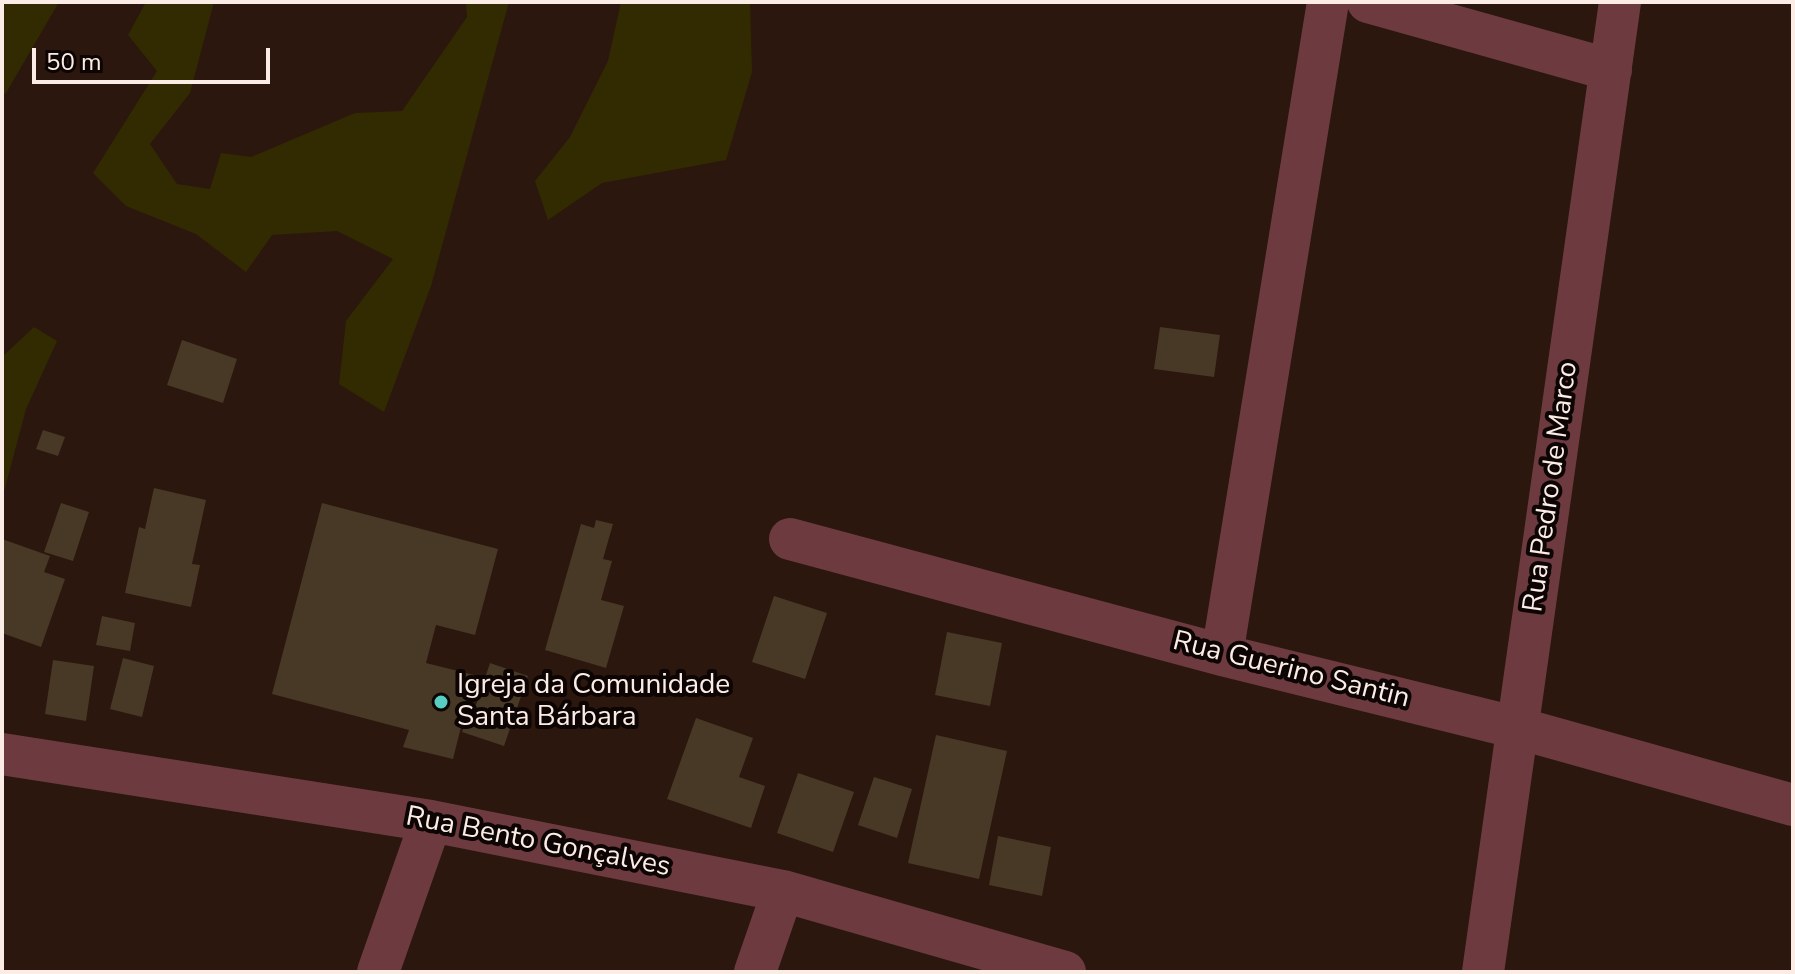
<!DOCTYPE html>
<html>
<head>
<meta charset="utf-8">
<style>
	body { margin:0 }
	#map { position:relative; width:1795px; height:974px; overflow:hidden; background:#2b170e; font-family:"Nunito Sans",sans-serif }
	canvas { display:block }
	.frame { position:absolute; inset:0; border:4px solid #fbece6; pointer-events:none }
	.scale { position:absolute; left:32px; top:48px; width:238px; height:36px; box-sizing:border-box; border:4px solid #fbece6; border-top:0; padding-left:10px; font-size:24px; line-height:28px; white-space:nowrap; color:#fbece6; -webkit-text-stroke:6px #0d0503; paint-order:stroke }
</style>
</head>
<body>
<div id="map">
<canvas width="1795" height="974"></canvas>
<div class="frame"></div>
<div class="scale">50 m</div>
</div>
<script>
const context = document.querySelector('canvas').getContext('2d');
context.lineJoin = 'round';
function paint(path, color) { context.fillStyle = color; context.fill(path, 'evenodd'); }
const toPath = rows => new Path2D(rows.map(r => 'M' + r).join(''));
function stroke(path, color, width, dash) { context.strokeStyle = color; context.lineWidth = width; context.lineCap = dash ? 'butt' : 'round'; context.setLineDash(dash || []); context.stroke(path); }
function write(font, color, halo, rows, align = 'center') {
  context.font = font + ' "Nunito Sans",sans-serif'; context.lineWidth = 8; context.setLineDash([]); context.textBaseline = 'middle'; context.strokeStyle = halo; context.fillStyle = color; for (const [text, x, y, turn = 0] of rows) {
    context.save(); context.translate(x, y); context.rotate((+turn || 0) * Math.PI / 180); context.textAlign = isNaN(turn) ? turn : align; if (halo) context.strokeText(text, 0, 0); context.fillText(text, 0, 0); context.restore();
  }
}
paint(toPath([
	[59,2,6,93,2,95,2,3],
	[146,2,214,2,190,93,150,144,177,184,210,189,221,153,251,157,355,113,402,111,467,17,466,2,509,2,431,286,384,412,339,384,346,321,393,259,337,231,272,235,246,272,196,234,126,206,93,173,157,71,128,35],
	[621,2,750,2,752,72,726,160,602,183,548,220,535,181,570,137,608,61],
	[34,327,57,341,26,409,2,499,2,357]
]), '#322b01');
paint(toPath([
	[1160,327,1220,335,1214,377,1154,369],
	[182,340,237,359,223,403,167,385],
	[43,430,65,437,58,456,36,449],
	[154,488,206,500,192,564,200,565,191,607,125,593,139,527,145,529],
	[61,503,89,512,73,561,44,552],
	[322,503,498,549,475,635,436,625,426,663,474,675,453,759,403,747,409,730,272,694],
	[596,520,613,524,603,559,612,561,601,600,624,606,606,668,545,650,581,524,594,528],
	[2,539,50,556,44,572,65,579,41,647,2,633],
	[774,596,827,613,805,679,752,662],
	[102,616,135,623,130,651,96,645],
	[947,632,1002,643,990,706,935,695],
	[123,658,154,666,142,717,110,709],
	[53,660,94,666,86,721,45,714],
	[490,663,528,676,504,746,462,732,472,703,476,705],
	[696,718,753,738,739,777,765,786,751,828,667,799],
	[936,735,1007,751,979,879,908,863],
	[798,773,854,792,833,852,777,833],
	[874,777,912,789,897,838,858,825],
	[998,836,1051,847,1042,896,989,885]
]), '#473926');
stroke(toPath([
	[1368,2,1611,70],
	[790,539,1222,655,1518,728,1793,805],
	[1222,655,1328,2],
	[2,754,431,821,783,891,1065,972],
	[378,972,431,821],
	[755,972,783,891],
	[1483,972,1620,2]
]), '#6d3b3f', 42);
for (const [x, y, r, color] of [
	[441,702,8,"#57cec1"]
]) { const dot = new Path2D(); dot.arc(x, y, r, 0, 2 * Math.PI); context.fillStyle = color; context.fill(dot); stroke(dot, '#0d0503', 3); }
write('28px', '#fbece6', '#0d0503', [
	["Rua Pedro de Marco",1552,487,-82],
	["Rua Guerino Santin",1291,671,14],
	["Rua Bento Gonçalves",538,843,11]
]);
write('28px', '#fbece6', '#0d0503', [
	["Igreja da Comunidade",457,686],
	["Santa Bárbara",457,718]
], 'left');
</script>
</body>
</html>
